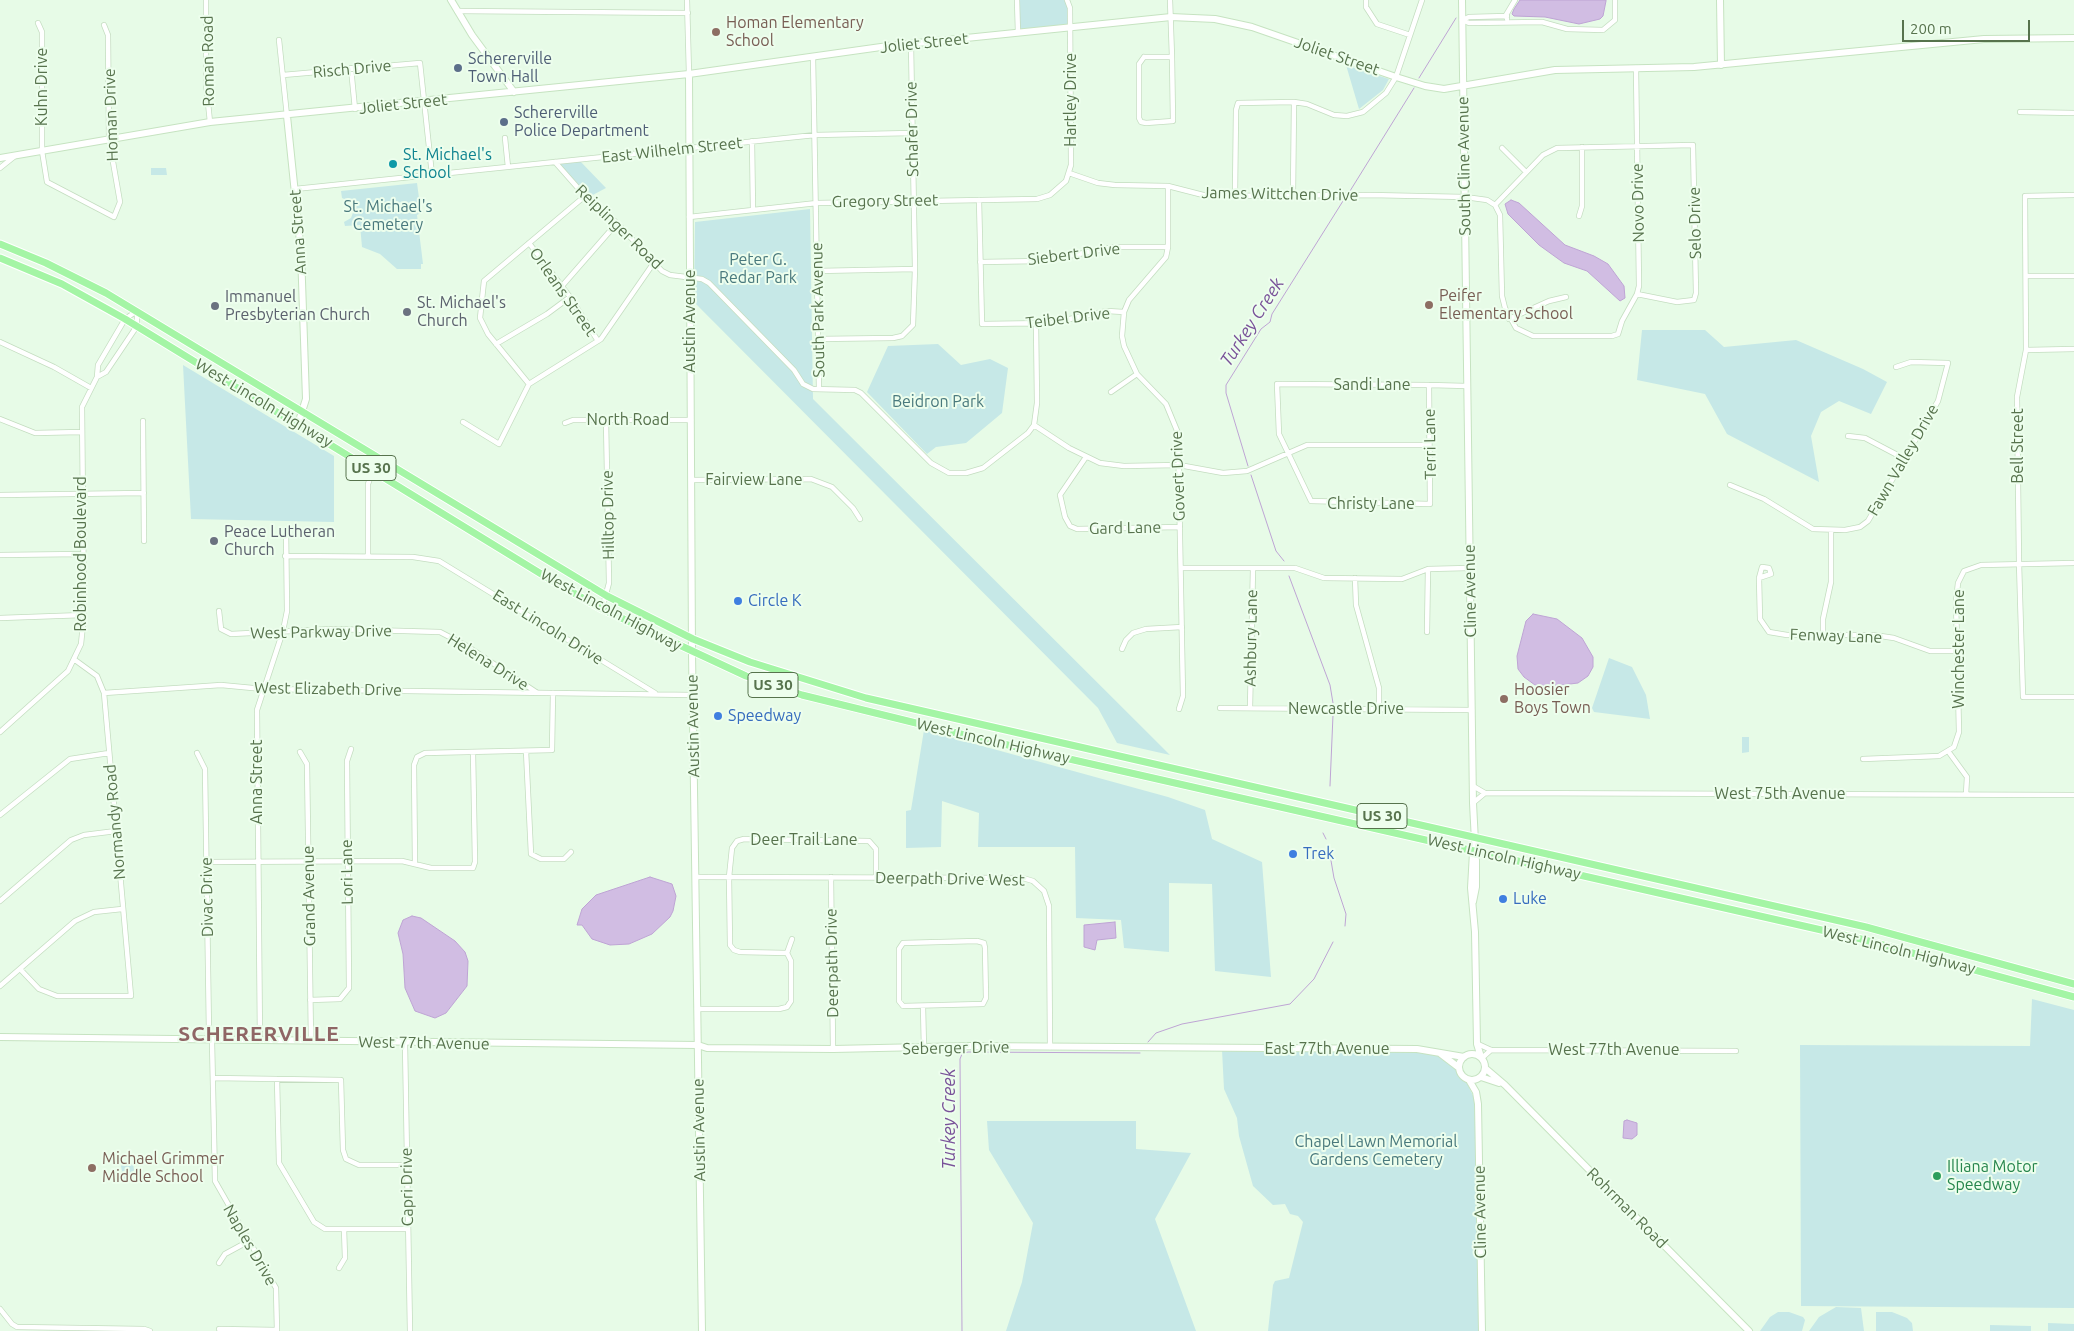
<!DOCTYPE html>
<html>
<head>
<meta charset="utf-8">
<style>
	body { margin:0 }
	#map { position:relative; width:2074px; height:1331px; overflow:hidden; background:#e7fbe7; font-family:Ubuntu,sans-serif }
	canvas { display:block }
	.scale { position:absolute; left:1902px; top:20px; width:128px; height:22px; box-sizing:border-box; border:2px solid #57734d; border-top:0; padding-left:6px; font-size:15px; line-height:18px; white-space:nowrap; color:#57734d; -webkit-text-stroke:4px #edfeed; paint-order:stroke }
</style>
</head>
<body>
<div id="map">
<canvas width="2074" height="1331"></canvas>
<div class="scale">200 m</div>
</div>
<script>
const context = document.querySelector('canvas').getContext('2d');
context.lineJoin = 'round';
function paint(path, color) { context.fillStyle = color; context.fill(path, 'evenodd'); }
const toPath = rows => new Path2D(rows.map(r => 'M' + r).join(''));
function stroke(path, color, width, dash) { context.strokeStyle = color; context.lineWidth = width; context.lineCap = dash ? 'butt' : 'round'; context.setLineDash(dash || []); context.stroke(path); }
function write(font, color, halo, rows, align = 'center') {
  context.font = font + ' Ubuntu,sans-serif'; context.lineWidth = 4; context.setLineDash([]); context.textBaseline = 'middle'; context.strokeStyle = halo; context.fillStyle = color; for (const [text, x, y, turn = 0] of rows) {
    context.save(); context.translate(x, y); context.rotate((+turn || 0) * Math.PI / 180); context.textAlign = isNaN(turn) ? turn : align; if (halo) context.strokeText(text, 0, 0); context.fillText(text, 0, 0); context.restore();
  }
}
paint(toPath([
	[1017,0,1067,0,1070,8,1070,27,1018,33],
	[1346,65,1389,79,1383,90,1359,109],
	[579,160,606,188,587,198,555,162],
	[151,168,166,168,167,175,151,175],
	[417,183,421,213,417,215,423,264,421,264,421,269,397,269,380,254,362,247,360,225,345,226,344,222,351,218,354,210,351,202,342,198,341,191],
	[810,209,813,399,1170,755,1117,743,1098,708,694,302,695,222],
	[1642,330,1705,330,1724,347,1796,340,1863,369,1887,382,1871,414,1839,401,1821,412,1811,436,1819,482,1727,434,1705,394,1637,380],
	[938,344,961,365,990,359,1008,368,1002,413,966,443,936,447,927,454,867,392,888,346],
	[183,365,334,456,334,522,191,519],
	[1609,658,1632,667,1646,695,1650,719,1594,712,1592,708],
	[924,730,1168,797,1205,810,1212,839,1262,862,1271,977,1215,971,1212,884,1169,883,1169,952,1124,948,1121,920,1076,918,1075,847,978,847,979,813,942,801,941,847,906,848,906,811,911,810],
	[1742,737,1749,737,1749,752,1742,753],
	[2032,999,2074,1010,2074,1308,1801,1306,1800,1045,2030,1046],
	[1222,1050,1422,1052,1435,1054,1450,1063,1466,1081,1476,1102,1479,1331,1268,1331,1273,1285,1275,1281,1289,1278,1303,1222,1298,1216,1290,1214,1285,1204,1273,1205,1253,1186,1239,1136,1237,1118,1224,1089],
	[987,1121,1136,1121,1136,1149,1191,1153,1155,1219,1196,1331,1006,1331,1022,1282,1033,1223,989,1150],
	[125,1162,133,1163,134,1170,129,1183,118,1179,122,1171,121,1166],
	[1836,1307,1861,1308,1864,1331,1809,1331,1819,1317],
	[1778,1312,1789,1312,1803,1317,1805,1320,1802,1331,1760,1331,1770,1317],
	[1876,1312,1892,1312,1907,1318,1912,1323,1913,1331,1876,1331],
	[2048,1323,2074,1324,2074,1331,2048,1331],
	[1990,1325,2031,1326,2031,1331,1990,1331]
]), '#c6e8e7');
const water = toPath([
	[1520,0,1606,0,1606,1,1603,16,1600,19,1579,24,1545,17,1514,16,1512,14,1514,9,1520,0],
	[1511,200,1519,203,1565,245,1594,256,1608,264,1624,286,1625,298,1620,301,1587,271,1564,263,1539,245,1508,214,1505,204,1511,200],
	[1533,614,1557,619,1582,638,1593,657,1593,667,1588,676,1578,683,1546,687,1535,685,1524,677,1518,669,1517,656,1526,621,1533,614],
	[650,877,672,884,676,896,673,911,670,917,652,934,629,944,610,945,592,939,582,925,577,925,582,909,596,895,650,877],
	[412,916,421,918,455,941,465,952,468,961,467,986,446,1013,435,1018,415,1011,405,988,403,954,398,933,403,920,412,916],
	[1115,922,1116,938,1097,940,1095,950,1084,947,1084,925,1115,922],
	[1627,1120,1637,1123,1637,1135,1632,1139,1623,1138,1624,1121,1627,1120]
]);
paint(water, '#d1bde3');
stroke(water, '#bea4d4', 1);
stroke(toPath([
	[1419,78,1456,18],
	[1350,191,1414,88],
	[1248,466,1226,393,1226,385,1261,329,1270,322,1272,314,1343,201],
	[1251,475,1276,551,1284,561],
	[1289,576,1330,685,1333,703],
	[1330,786,1333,715],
	[1323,833,1326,839],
	[1329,849,1334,878,1346,914,1345,926],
	[1148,1042,1156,1033,1182,1024,1290,1004,1314,979,1333,942],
	[962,1331,960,1059,962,1054,968,1052,1140,1053]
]), '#bea4d4', 1);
const street = toPath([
	[206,0,206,84,210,122],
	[687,0,689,74],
	[1017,0,1018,33],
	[1170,0,1172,57],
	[1366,0,1366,7,1377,24,1410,35],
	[457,11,688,13],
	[1507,19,1506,15,1515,0],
	[1462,20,1469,23,1542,22,1567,29,1603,30,1615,20,1615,0],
	[1462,20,1469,17,1507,16],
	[38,23,42,32,42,151,47,182,114,217,120,202,109,139,108,35,104,25],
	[279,40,287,116],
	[813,57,819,389],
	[1144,57,1172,57,1173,121,1146,123,1141,122,1139,118,1139,64,1144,57],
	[351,68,355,109],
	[283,75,420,63,432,175],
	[2020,112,2074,113],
	[505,138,508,167],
	[752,141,753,210],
	[1502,148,1526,172],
	[555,162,585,196,617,223,662,271,670,275,702,279,709,283,794,370,803,384,813,389,855,390,861,393,931,463,949,473,966,473,983,468,1028,433,1034,425,1037,403,1036,323],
	[0,168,15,156],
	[1069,173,1098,183,1115,185,1168,186,1207,196,1370,195,1465,197,1487,200,1495,205,1500,215,1502,296,1505,308,1516,328,1533,336,1612,336,1618,334,1622,321,1637,294,1639,286,1636,68],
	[1168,186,1168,247,1166,257,1129,300,1124,312,1122,336,1124,346,1137,374,1166,404,1178,433,1183,696,1179,709],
	[295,189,815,135,913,133],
	[1235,195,1236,110,1238,103,1294,102,1307,104,1334,115,1347,116,1363,112,1386,93,1396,77,1422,0],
	[1293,195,1294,102],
	[2074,195,2025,196,2026,350,2017,397,2019,563,2023,697,2074,697],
	[979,200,982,324,1051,323,1107,311,1124,312],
	[1495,205,1543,155,1557,148,1693,145,1696,293,1694,300,1677,302,1637,294],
	[1579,216,1582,206,1582,147],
	[689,217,817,203,1037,199,1050,195,1066,181,1071,165,1070,8,1067,0],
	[529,243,570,297,598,341],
	[980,262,1042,261,1115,247,1168,247],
	[817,271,915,269],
	[2026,276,2074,276],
	[562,286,617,223],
	[1509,319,1549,301,1566,297],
	[818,339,893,338,902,336,913,325,915,269,911,44],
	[0,342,54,367,91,388],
	[496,344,547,314,570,297],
	[2026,350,2074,349],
	[97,377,106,372,137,326,137,311],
	[529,384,488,334,480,318,484,281,585,196],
	[1429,385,1430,504,1311,501,1279,434,1277,384,1429,385,1467,386],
	[1111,392,1137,374],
	[0,419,35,433,81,432],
	[143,421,144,541],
	[463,422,499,444,529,384,601,339,655,261],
	[565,423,573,420,691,420],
	[1034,425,1069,448,1100,463,1124,466,1179,465,1223,473,1247,471,1307,445,1429,445],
	[1848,436,1865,438,1905,459],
	[1086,457,1060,495,1065,517,1070,526,1077,529,1180,527],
	[691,480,811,479,832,487,853,508,860,519],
	[1730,485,1764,499,1813,529,1845,530,1860,527,1868,521,1938,401,1948,363,1911,362,1896,367],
	[0,495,144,493],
	[0,555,82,554],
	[285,556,413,557,439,561,655,693],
	[368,557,368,484,377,459],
	[1181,568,1295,568,1324,578,1402,579,1428,569,1469,568],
	[1355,578,1356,605,1379,688,1379,709],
	[1759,578,1771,574,1769,568,1762,567,1759,578,1760,619,1769,632,1787,635,1874,635,1894,638,1930,651,1957,651],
	[602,609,609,583,606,420],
	[219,611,221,629,231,634,333,629,440,632,467,646,536,692],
	[0,618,84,615],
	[1427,632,1428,569],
	[1823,635,1823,619,1831,582,1831,530],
	[1122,649,1126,640,1133,633,1146,629,1182,627],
	[104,693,221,685,263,689,693,695],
	[1220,708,1472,710],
	[1250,708,1253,568],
	[0,732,68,671,81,644,84,615,82,407,97,377,98,365,125,319,137,311],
	[526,751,531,854,541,859,564,859,571,852],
	[1948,751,1967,777,1966,794],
	[300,752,307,764,311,1041],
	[197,753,205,769,209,1033,212,1041,215,1181,276,1288,277,1331],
	[1863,759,1939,756,1954,747,1959,732,1956,601,1958,583,1964,571,1981,565,2074,563],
	[1473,786,1485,793,2074,795],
	[1473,803,1485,793],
	[0,815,70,759,109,753],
	[207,862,402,861,431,868,473,868,475,862,473,752],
	[415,864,414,765,417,757,425,753,552,750,553,693],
	[696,877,1023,878,1033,881,1044,891,1049,906,1050,1047],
	[831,877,833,1049],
	[0,901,71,840,84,835,116,831],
	[977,941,984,943,985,948,986,998,983,1004,903,1006,899,1001,899,949,903,943,977,941],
	[787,953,792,939],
	[20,969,39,989,57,996,131,996,104,693,97,676,75,660],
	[0,986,75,921,94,912,122,909],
	[310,1000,340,999,349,988,347,761,351,749],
	[923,1006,924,1049],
	[697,1009,779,1009,787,1007,791,1001,791,961,787,953,740,952,734,950,730,945,729,877,732,848,737,841,744,839,869,841,876,849,876,878],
	[260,1041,257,710,283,631,287,611,286,529],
	[405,1043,410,1331],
	[1478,1044,1491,1050,1736,1051],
	[1482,1058,1491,1050],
	[213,1078,341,1080,343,1150,346,1159,359,1165,407,1165],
	[277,1079,279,1163,314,1222,325,1229,408,1229],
	[219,1263,225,1254,249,1241],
	[339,1268,345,1258,344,1229],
	[0,1309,12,1324,17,1327,144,1329,150,1331],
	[219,1329,277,1330]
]);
const secondary = toPath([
	[451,0,472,35,514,92],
	[1462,0,1473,803,1476,861,1476,887,1473,902],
	[1720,0,1721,65],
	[689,74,692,653,702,1331],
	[287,116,301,252,306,399,298,424],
	[0,158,210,122,689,74,888,46,1171,17,1215,19,1252,27,1396,77,1425,86,1444,89,1555,70,1694,67,1984,39,2074,38],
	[1473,852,1471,888,1475,932,1477,1044,1481,1057],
	[0,1037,698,1045,707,1048,833,1049,970,1046,1417,1049,1464,1057],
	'1459 1067a13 13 0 1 1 26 0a13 13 0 1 1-26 0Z',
	[1441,1054,1458,1067],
	[1485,1068,1505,1085,1749,1331],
	[1481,1077,1499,1083],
	[1469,1080,1476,1092,1478,1104,1482,1331]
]);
const primary = toPath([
	[0,244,46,263,106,293,607,596,693,639,750,662,866,698,1866,927,2074,984],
	[0,258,62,284,125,319,551,580,602,609,746,676,802,695,977,738,1861,939,2074,997]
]);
stroke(street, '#c4ddc0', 6);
stroke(secondary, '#c6e3c1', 8);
stroke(primary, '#fff', 9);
stroke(street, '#fff', 4.5);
stroke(secondary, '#fff', 6);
stroke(primary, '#a4f5a5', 7);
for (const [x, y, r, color] of [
	[716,32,5,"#8d6e63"],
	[458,68,5,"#5c6f8a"],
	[504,122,5,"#5c6f8a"],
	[393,164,5,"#0f9aa8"],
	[1429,305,5,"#8d6e63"],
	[215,306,5,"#6b7280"],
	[407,312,5,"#6b7280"],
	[214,541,5,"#6b7280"],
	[738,601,5,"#3f7fe0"],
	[1504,699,5,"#8d6e63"],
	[718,716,5,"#3f7fe0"],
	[1293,854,5,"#3f7fe0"],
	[1503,899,5,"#3f7fe0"],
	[92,1168,5,"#8d6e63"],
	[1937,1176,5,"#2e9e5b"]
]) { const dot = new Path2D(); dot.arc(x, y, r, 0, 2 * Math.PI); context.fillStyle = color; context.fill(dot); stroke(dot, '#edfeed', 2); }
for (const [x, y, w] of [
	[371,468,50],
	[773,685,50],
	[1382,816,50]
]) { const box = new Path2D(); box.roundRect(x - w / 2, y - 12.5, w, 25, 4); context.fillStyle = '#edfeed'; context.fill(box); stroke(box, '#57734d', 1); }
write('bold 15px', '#57734d', null, [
	["US 30",371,468],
	["US 30",773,685],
	["US 30",1382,816]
]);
write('16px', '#785e54', '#edfeed', [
	["Homan Elementary",726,23],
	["School",726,41],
	["Peifer",1439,296],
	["Elementary School",1439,314],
	["Hoosier",1514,690],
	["Boys Town",1514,708],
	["Michael Grimmer",102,1159],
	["Middle School",102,1177]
], 'left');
write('16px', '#57734d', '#edfeed', [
	["Joliet Street",924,43,-6],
	["Joliet Street",1337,56,19],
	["Roman Road",208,61,-91],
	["Risch Drive",352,69,-5],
	["Kuhn Drive",42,87,-90],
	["Hartley Drive",1071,100,-90],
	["Joliet Street",403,104,-6],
	["Homan Drive",111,115,-92],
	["Schafer Drive",912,129,-91],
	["East Wilhelm Street",672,150,-6],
	["South Cline Avenue",1464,166,-91],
	["James Wittchen Drive",1280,194,1],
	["Gregory Street",885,201,-1],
	["Novo Drive",1638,203,-91],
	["Selo Drive",1695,223,-91],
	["Reiplinger Road",619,227,44],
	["Anna Street",298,232,-94],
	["Siebert Drive",1074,254,-7],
	["Orleans Street",563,292,55],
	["South Park Avenue",818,310,-91],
	["Teibel Drive",1068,318,-7],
	["Austin Avenue",690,321,-90],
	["Sandi Lane",1372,385],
	["West Lincoln Highway",264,403,31],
	["North Road",628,420],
	["Terri Lane",1430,444,-91],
	["Bell Street",2018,446,-90],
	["Fawn Valley Drive",1903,460,-60],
	["Govert Drive",1178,476,-92],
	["Fairview Lane",754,480],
	["Christy Lane",1371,504],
	["Hilltop Drive",608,515,-91],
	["Gard Lane",1125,528,-1],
	["Robinhood Boulevard",81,554,-90],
	["Cline Avenue",1470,591,-91],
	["West Lincoln Highway",611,610,28],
	["East Lincoln Drive",548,627,32],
	["West Parkway Drive",321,632,-1],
	["Fenway Lane",1836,636,2],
	["Ashbury Lane",1251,638,-89],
	["Winchester Lane",1959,649,-90],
	["Helena Drive",488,662,32],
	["West Elizabeth Drive",328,689,1],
	["Newcastle Drive",1346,709],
	["Austin Avenue",693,726,-91],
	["West Lincoln Highway",993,741,13],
	["Anna Street",257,782,-90],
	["West 75th Avenue",1780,794],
	["Normandy Road",115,822,-95],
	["Deer Trail Lane",804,840],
	["West Lincoln Highway",1504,857,13],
	["Lori Lane",347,872,-91],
	["Deerpath Drive West",950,879,1],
	["Grand Avenue",309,896,-91],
	["Divac Drive",207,897,-91],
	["West Lincoln Highway",1899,950,14],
	["Deerpath Drive",832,963,-91],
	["West 77th Avenue",424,1043,1],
	["Seberger Drive",956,1048,-1],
	["East 77th Avenue",1327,1049],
	["West 77th Avenue",1614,1050],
	["Austin Avenue",699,1130,-91],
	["Capri Drive",407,1187,-91],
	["Rohrman Road",1627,1208,45],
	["Cline Avenue",1480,1212,-91],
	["Naples Drive",250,1245,60]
]);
write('16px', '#4e5e75', '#edfeed', [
	["Schererville",468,59],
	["Town Hall",468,77],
	["Schererville",514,113],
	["Police Department",514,131]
], 'left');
write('16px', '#0d838f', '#edfeed', [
	["St. Michael's",403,155],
	["School",403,173]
], 'left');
write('16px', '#49797d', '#edfeed', [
	["St. Michael's",388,207],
	["Cemetery",388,225],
	["Peter G.",758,260],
	["Redar Park",758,278],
	["Beidron Park",938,402],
	["Chapel Lawn Memorial",1376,1142],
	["Gardens Cemetery",1376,1160]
]);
write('16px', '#5b616d', '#edfeed', [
	["Immanuel",225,297],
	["Presbyterian Church",225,315],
	["St. Michael's",417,303],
	["Church",417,321],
	["Peace Lutheran",224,532],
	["Church",224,550]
], 'left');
write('16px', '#366cbe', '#edfeed', [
	["Circle K",748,601],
	["Speedway",728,716],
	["Trek",1303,854],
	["Luke",1513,899]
], 'left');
write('16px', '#27864d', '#edfeed', [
	["Illiana Motor",1947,1167],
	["Speedway",1947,1185]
], 'left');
write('italic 18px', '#795299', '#edfeed', [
	["Turkey Creek",1252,322,-57],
	["Turkey Creek",949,1119,-90]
]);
context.letterSpacing = '1px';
write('bold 21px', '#8f6665', '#edfeed', [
	["SCHERERVILLE",259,1034]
]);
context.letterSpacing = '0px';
</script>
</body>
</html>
